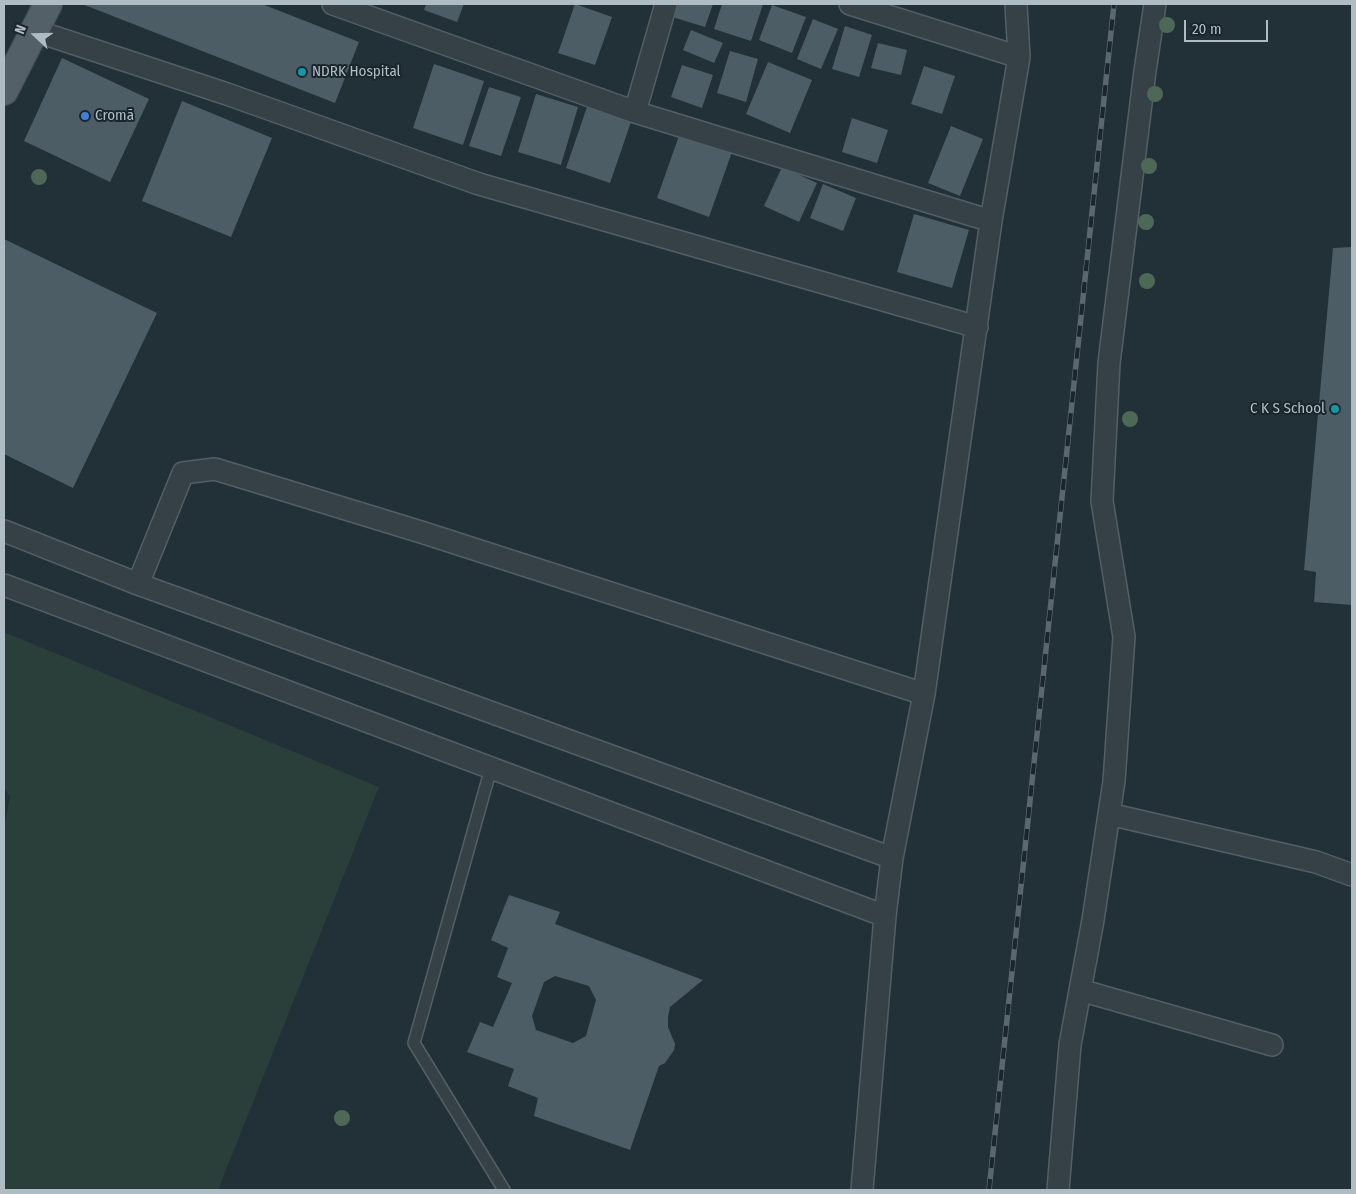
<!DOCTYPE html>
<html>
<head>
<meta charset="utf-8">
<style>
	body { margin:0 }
	#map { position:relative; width:1356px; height:1194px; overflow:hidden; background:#223037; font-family:"Fira Sans Condensed",sans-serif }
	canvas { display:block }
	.frame { position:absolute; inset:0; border:5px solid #b0bcc4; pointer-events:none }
	.north { position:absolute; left:10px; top:10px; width:50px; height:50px; -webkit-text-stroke:4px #1b262c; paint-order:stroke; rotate:291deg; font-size:14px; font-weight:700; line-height:20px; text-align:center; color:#b0bcc4 }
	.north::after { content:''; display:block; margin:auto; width:18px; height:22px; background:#b0bcc4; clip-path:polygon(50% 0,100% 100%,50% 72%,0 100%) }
	.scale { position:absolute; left:1184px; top:20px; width:84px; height:22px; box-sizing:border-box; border:2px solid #b0bcc4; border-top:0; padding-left:6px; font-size:15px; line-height:18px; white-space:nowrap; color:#b0bcc4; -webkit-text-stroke:4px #1b262c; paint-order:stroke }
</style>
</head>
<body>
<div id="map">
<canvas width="1356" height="1194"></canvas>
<div class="frame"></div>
<div class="north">N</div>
<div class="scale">20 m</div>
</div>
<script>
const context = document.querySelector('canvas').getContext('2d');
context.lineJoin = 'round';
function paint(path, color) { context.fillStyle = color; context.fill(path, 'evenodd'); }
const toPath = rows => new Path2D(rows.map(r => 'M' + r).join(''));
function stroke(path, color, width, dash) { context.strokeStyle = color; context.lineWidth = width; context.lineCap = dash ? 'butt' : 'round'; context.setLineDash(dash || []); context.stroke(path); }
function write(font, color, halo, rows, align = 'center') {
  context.font = font + ' "Fira Sans Condensed",sans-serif'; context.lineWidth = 4; context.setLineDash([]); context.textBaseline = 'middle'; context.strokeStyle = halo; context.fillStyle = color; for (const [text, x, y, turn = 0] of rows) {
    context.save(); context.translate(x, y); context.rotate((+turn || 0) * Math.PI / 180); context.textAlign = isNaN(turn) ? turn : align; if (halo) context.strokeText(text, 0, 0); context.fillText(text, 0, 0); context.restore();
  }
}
paint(toPath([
	[4,632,379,787,218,1190,4,1190,4,829,10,797,4,787]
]), '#2a3f3a');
paint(toPath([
	[82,4,262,4,359,42,335,103],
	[426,4,464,4,457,22,424,10],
	[575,4,612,17,595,65,558,53],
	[674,4,713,4,705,27,669,16],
	[722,4,763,4,751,41,714,29],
	[772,5,806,17,792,53,759,40],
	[813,19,838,29,821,69,797,59],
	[845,26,872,35,859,77,832,69],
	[691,30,723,43,714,63,683,50],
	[878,43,907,50,901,75,871,68],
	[730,51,758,59,746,102,717,93],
	[62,58,149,99,110,182,24,141],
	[768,62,812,80,790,133,746,114],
	[434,64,484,81,463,145,413,128],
	[682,65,713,75,702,108,671,97],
	[924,66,955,76,942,114,911,104],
	[489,87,521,97,501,156,469,146],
	[536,94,578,107,561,165,518,152],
	[182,101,272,138,231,237,142,201],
	[587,107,631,122,610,183,566,168],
	[852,118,888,130,877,163,842,152],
	[951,126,983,139,960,196,928,183],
	[680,133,732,152,709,217,657,198],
	[782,167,817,183,799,222,764,206],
	[823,184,856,198,843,231,810,218],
	[914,214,969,230,952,288,897,272],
	[4,239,157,313,73,488,4,454],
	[1352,247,1352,605,1314,602,1316,572,1304,570,1333,248],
	[509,895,560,912,555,924,703,980,670,1007,668,1017,668,1027,675,1044,674,1050,665,1063,659,1066,630,1150,534,1116,538,1098,508,1086,514,1069,467,1052,480,1022,493,1027,512,983,497,977,508,948,491,940],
	[555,976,589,986,596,1000,586,1036,573,1043,536,1030,532,1016,544,982]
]), '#4d5d66');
const lane = toPath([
	[491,768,414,1043,504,1190]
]);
const street = toPath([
	[333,4,635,112,991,221],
	[850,4,1019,57],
	[36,31,227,94,479,184,977,327],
	[635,112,666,4],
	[4,531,138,584,892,858],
	[138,584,183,473,215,469,421,532,924,694],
	[4,585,885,916],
	[1109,814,1316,862,1352,875],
	[1080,990,1272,1045],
	[862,1190,885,916,892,858,924,694,991,221,1019,57,1016,4],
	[1058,1190,1070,1045,1093,920,1114,781,1124,637,1102,501,1109,363,1145,71,1155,4]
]);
const primary = toPath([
	[4,91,48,4]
]);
stroke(lane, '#535f65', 14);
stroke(street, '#535f65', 24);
stroke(primary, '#424d54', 30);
stroke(lane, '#354147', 11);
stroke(street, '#354147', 21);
stroke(primary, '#536068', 28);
const rail = toPath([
	[989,1190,1114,4]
]);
stroke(rail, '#596870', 5.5);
stroke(rail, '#1b262c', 4, [11]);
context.fillStyle = '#4d6956';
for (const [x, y] of [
	[1167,25],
	[1155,94],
	[1149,166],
	[39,177],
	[1146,222],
	[1147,281],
	[1130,419],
	[342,1118]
]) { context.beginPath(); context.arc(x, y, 8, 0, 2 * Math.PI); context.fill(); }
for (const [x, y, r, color] of [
	[302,72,5,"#0f9aa8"],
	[85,116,5,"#3f7fe0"],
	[1335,409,5,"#0f9aa8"]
]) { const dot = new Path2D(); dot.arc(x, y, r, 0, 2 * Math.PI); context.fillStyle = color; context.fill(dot); stroke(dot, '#1b262c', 2); }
write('15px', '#b0bcc4', '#1b262c', [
	["NDRK Hospital",312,72],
	["Cromā",95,116],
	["C K S School",1325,409,"right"]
], 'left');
</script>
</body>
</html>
